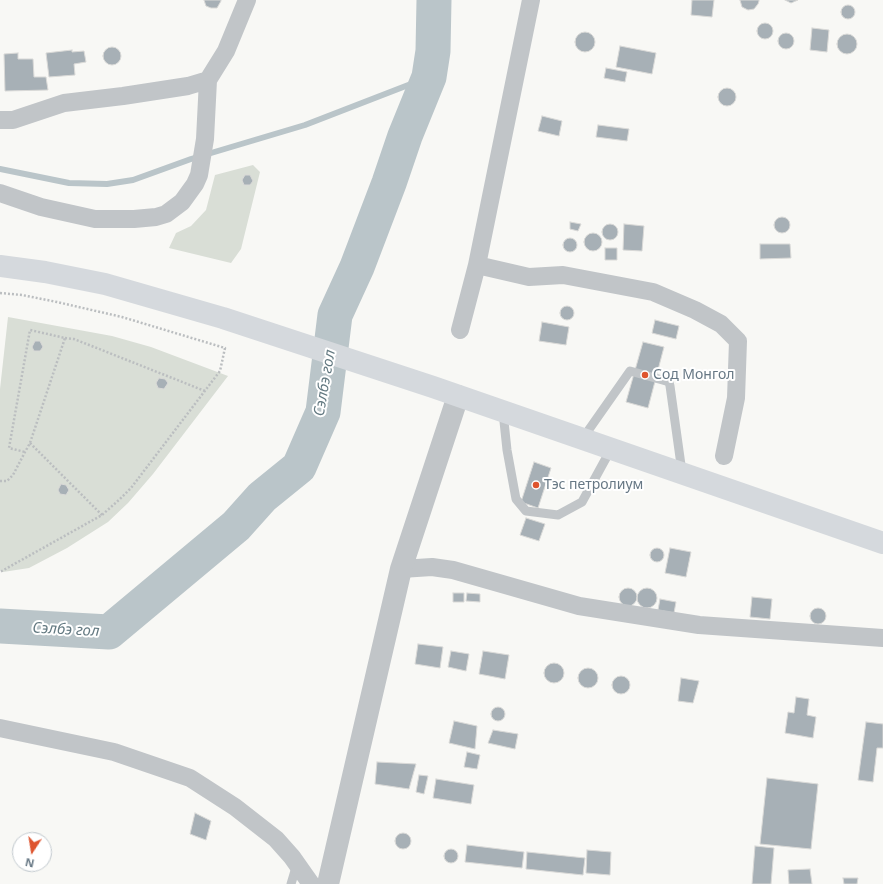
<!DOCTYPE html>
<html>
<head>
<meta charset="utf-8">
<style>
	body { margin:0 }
	#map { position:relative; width:883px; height:884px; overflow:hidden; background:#f8f8f5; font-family:"Noto Sans",sans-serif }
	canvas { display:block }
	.north { position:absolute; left:12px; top:832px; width:40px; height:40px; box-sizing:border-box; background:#fff; border:1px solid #c2c9ce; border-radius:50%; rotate:192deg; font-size:11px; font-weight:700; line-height:16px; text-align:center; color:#677885 }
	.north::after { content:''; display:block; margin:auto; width:14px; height:18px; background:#de542e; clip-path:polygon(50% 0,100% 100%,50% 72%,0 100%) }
</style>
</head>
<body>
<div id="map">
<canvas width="883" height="884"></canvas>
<div class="north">N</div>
</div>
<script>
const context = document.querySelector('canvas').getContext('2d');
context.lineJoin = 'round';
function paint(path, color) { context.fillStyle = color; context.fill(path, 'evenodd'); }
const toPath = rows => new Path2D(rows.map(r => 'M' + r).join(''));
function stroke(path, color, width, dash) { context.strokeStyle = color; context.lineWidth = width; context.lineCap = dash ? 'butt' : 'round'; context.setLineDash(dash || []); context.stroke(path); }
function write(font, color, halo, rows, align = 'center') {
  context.font = font + ' "Noto Sans",sans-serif'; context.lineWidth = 4; context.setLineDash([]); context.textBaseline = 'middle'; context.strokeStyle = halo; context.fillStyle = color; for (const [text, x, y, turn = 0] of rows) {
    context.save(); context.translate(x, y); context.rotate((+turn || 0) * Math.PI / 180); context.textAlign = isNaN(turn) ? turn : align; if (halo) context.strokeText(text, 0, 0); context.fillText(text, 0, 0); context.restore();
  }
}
paint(toPath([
	[253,165,260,172,241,249,231,263,169,248,176,233,191,226,206,210,215,175],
	[8,317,112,336,151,347,228,376,153,474,128,503,108,522,67,548,29,568,3,572,0,570,0,389]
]), '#d9ded6');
stroke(toPath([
	[0,169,69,183,107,184,133,180,191,159,305,125,429,77]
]), '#bac5c9', 6);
stroke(toPath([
	[0,626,109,632,236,526,262,497,299,467,323,412,335,315,357,267,389,183,405,136,429,77,433,51,434,0]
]), '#bac5c9', 35);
const building = toPath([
	[204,0,221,0,221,1,217,8,211,8,206,6,204,0],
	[692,0,714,0,712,17,691,15,692,0],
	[740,0,759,0,759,1,758,4,754,9,748,10,742,7,740,0],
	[785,0,798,0,791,3,785,0],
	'841 12a7 7 0 1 1 14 0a7 7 0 1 1-14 0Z',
	'757 31a8 8 0 1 1 16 0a8 8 0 1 1-16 0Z',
	[812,28,829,30,827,52,810,50,812,28],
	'575 42a10 10 0 1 1 20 0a10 10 0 1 1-20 0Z',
	'778 41a8 8 0 1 1 16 0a8 8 0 1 1-16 0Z',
	'837 44a10 10 0 1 1 20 0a10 10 0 1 1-20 0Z',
	[620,46,656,53,652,74,616,67,620,46],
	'103 56a9 9 0 1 1 18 0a9 9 0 1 1-18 0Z',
	[72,50,72,52,84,51,86,62,74,64,75,75,49,77,46,53,72,50],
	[18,53,18,59,33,59,34,77,46,77,48,90,5,91,4,54,18,53],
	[606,68,627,72,625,82,604,78,606,68],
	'718 97a9 9 0 1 1 18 0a9 9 0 1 1-18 0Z',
	[542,116,562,121,559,136,538,131,542,116],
	[598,125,629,129,627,141,596,137,598,125],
	[245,175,250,175,253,181,250,185,244,185,242,180,245,175],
	'774 225a8 8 0 1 1 16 0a8 8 0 1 1-16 0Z',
	[570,222,581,224,578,231,570,229,570,222],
	'602 232a8 8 0 1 1 16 0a8 8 0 1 1-16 0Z',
	[624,224,644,226,642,251,623,250,624,224],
	'584 242a9 9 0 1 1 18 0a9 9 0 1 1-18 0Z',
	'563 245a7 7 0 1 1 14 0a7 7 0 1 1-14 0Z',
	[760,244,790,244,791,258,760,259,760,244],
	[605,248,617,248,617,260,605,260,605,248],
	'560 313a7 7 0 1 1 14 0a7 7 0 1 1-14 0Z',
	[655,320,679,326,676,339,652,333,655,320],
	[542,322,569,327,566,345,539,341,542,322],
	[35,341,40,341,43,347,40,351,34,351,32,347,35,341],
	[643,342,664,347,648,408,626,402,643,342],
	[159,378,165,379,168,383,164,389,158,388,156,383,159,378],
	[534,462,551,468,538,508,521,502,534,462],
	[61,484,66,485,69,490,66,495,60,494,58,490,61,484],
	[526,518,545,524,539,541,520,535,526,518],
	'650 555a7 7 0 1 1 14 0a7 7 0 1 1-14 0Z',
	[670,548,691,552,686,577,665,573,670,548],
	'619 597a9 9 0 1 1 18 0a9 9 0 1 1-18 0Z',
	'637 598a10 10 0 1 1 20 0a10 10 0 1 1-20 0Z',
	[453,593,464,593,464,602,453,602,453,593],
	[467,593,480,594,480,602,466,601,467,593],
	[752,597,772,599,770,619,750,617,752,597],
	[660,599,676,602,674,613,658,610,660,599],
	'810 616a8 8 0 1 1 16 0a8 8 0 1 1-16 0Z',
	[418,644,443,647,440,668,415,664,418,644],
	[451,651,469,654,466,671,448,667,451,651],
	[483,651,509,655,505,679,479,674,483,651],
	'544 673a10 10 0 1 1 20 0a10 10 0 1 1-20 0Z',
	'578 678a10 10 0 1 1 20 0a10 10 0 1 1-20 0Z',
	'612 685a9 9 0 1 1 18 0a9 9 0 1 1-18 0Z',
	[681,678,699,681,693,703,678,701,681,678],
	[796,697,809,699,807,715,816,717,813,738,785,733,788,712,794,713,796,697],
	'491 714a7 7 0 1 1 14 0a7 7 0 1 1-14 0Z',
	[454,721,477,726,475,749,449,743,454,721],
	[866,722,883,724,883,748,877,748,873,782,858,780,866,722],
	[493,730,518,734,515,749,488,743,493,730],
	[467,752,480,755,477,769,464,767,467,752],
	[377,762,416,764,409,789,375,784,377,762],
	[419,775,428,776,424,794,416,792,419,775],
	[767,778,818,784,811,849,760,844,767,778],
	[436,779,474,785,471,804,433,798,436,779],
	[195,813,211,821,206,840,190,834,195,813],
	'395 841a8 8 0 1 1 16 0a8 8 0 1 1-16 0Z',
	[467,845,524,852,522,868,465,862,467,845],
	[755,846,774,848,771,884,752,884,755,846],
	'444 856a7 7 0 1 1 14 0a7 7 0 1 1-14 0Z',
	[587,850,611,852,610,875,586,873,587,850],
	[527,852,585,858,583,875,526,869,527,852],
	[810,869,812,884,789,884,788,870,810,869],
	[843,878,858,878,857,884,844,884,843,878]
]);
paint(building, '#a7b0b6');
stroke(building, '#d9d9d7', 1);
stroke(toPath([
	[0,293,22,295,57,302,122,317,225,348,220,371,131,488,120,499,102,515,0,572],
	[65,338,74,339,205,391],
	[30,443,102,515],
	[0,481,7,481,13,475,25,452,30,443,65,338,30,330,9,448,25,452]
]), '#bbbec0', 2.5, [2, 2]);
stroke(toPath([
	[503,412,507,450,516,499,526,511,558,515,582,502,611,449],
	[583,438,630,371,666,381,669,382,670,386,682,472],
	[291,884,297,864]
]), '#c1c5c8', 9);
stroke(toPath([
	[0,120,13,120,64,103,123,96,188,86,208,80,226,51,247,0],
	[0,193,41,207,95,219,134,219,156,217,166,214,182,202,195,184,199,175,205,139,208,80],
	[477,265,529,277,563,275,653,292,695,310,721,324,738,341,736,398,724,456],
	[460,330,477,265,531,0],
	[401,569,432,567,453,570,579,606,699,625,883,638],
	[0,728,114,752,190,778,235,807,276,839,292,857,311,884]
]), '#c1c5c8', 18);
stroke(toPath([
	[328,884,401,569,458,396]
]), '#c1c5c8', 22);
stroke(toPath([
	[0,266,45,272,105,284,223,318,433,387,883,543]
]), '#d5d9dd', 22);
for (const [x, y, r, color] of [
	[645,375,4,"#de542e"],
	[536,485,4,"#de542e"]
]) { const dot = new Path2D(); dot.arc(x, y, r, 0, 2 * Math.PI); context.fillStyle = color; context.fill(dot); stroke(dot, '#fff', 1.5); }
write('14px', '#677885', '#fff', [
	["Сод Монгол",653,375],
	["Тэс петролиум",544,485]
], 'left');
write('italic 15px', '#637981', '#fff', [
	["Сэлбэ гол",325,383,-80],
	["Сэлбэ гол",66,630,3]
]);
</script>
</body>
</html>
